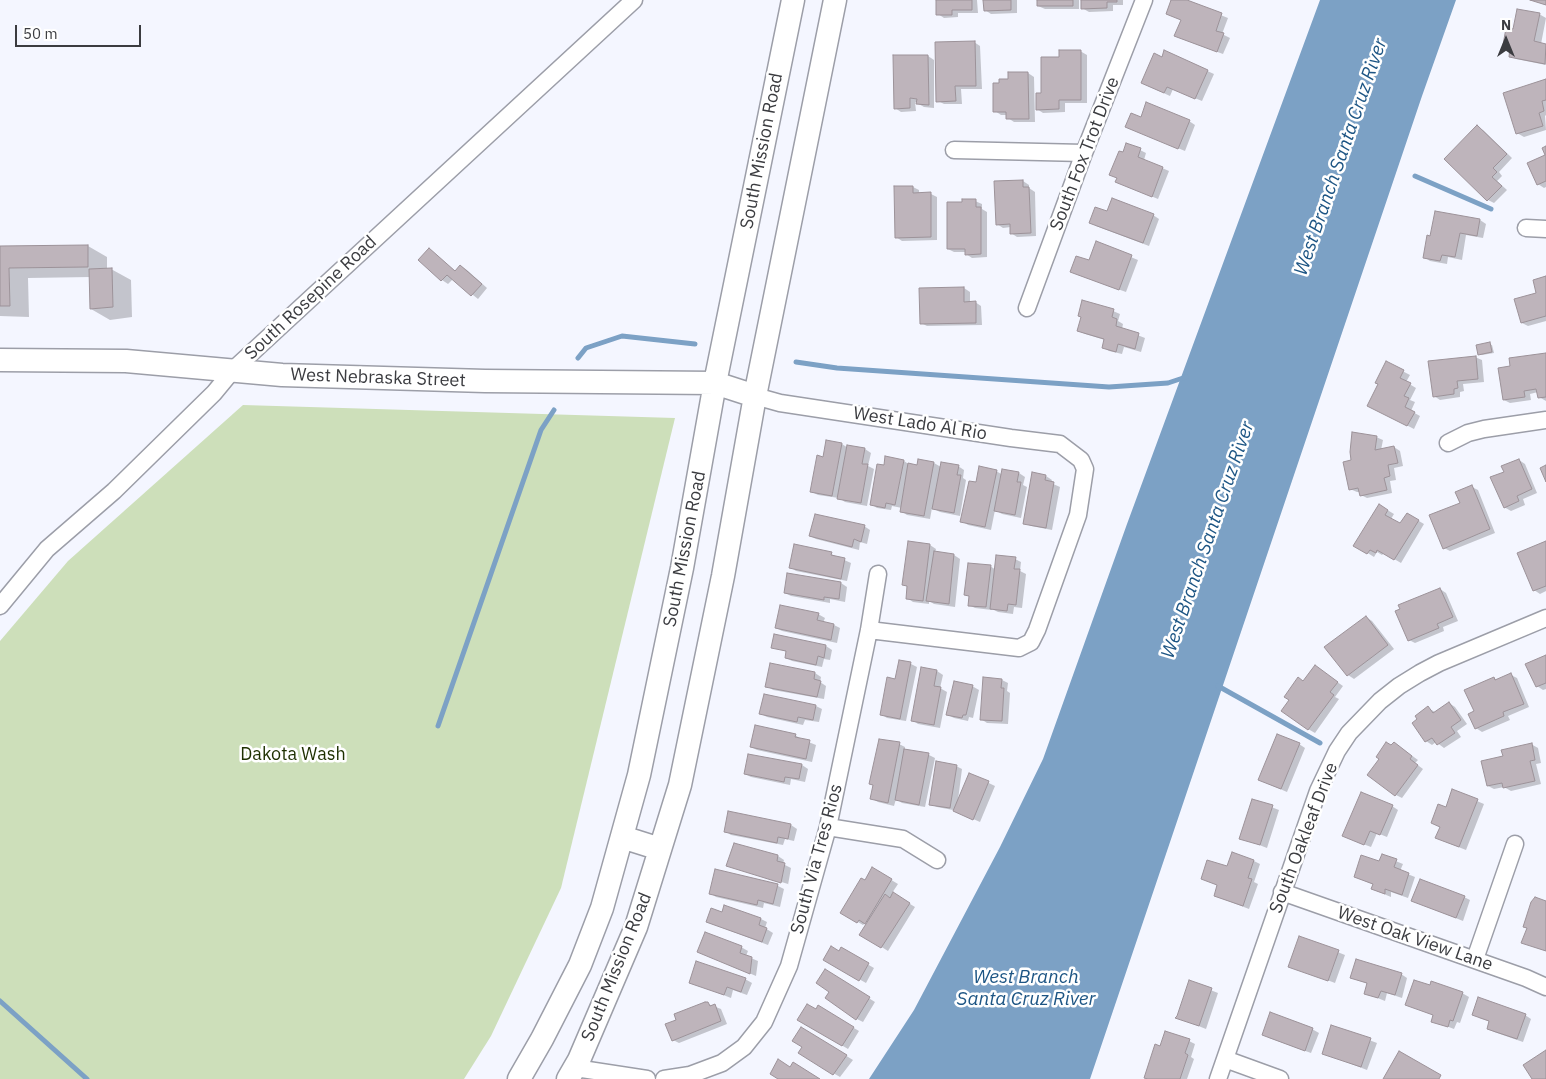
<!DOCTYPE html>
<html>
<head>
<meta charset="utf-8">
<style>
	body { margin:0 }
	#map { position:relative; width:1546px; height:1079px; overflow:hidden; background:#f4f6ff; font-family:"IBM Plex Sans",sans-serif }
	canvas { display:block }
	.north { position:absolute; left:1481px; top:15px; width:50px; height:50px; -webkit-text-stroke:4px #fff; paint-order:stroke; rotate:0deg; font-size:14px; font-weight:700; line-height:20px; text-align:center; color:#3b3c40 }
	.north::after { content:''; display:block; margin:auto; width:18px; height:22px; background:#3b3c40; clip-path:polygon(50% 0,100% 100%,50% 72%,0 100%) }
	.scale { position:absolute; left:15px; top:25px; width:126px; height:22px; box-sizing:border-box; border:2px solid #3b3c40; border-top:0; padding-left:6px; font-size:15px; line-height:18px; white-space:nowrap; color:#3b3c40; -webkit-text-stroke:4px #fff; paint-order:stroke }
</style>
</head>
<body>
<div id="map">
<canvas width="1546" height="1079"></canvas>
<div class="north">N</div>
<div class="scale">50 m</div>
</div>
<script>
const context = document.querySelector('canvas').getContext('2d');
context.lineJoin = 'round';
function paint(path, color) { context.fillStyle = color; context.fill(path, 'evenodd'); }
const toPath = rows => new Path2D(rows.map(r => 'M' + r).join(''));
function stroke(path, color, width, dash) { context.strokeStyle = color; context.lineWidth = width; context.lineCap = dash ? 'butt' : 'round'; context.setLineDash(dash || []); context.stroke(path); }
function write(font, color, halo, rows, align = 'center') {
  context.font = font + ' "IBM Plex Sans",sans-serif'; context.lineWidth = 5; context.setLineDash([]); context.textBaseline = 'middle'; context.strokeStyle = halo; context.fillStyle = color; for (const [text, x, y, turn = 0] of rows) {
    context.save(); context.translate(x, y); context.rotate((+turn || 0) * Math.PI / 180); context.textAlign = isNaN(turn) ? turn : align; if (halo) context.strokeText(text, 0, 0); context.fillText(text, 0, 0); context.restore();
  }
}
paint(toPath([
	[243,405,675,418,561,888,491,1036,464,1079,0,1079,0,641,68,561]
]), '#cddfba');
paint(toPath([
	[1320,0,1456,0,1422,96,1090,1079,869,1079,914,1010,1000,847,1043,759,1127,524]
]), '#7ca1c5');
paint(toPath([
	[938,0,977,0,978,13,958,13,958,17,944,18,938,14],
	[984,0,1017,0,1017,13,991,14,985,10],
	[1038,0,1079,0,1079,9,1045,9,1038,6],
	[1082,0,1123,0,1123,5,1113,5,1113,11,1089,12,1082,8],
	[1173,0,1183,0,1228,18,1222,34,1230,38,1223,54,1182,39,1182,20],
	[1539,14,1546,18,1541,44,1546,45,1546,65,1516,59,1510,56,1510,48,1504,44,1514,31],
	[974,42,980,46,982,89,961,89,962,104,944,104,938,101],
	[1080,51,1087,55,1087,103,1065,103,1065,112,1043,113,1037,109,1042,94,1061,58],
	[1165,52,1214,74,1202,101,1173,89,1170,96,1148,86],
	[928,56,934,60,934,108,924,107,915,102,916,111,901,112,895,108],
	[1010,73,1028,73,1034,77,1035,122,1014,122,1008,118,1008,115,1001,115,995,111,1010,80],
	[1546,81,1546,115,1545,116,1546,130,1524,137,1517,133],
	[1141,118,1189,121,1195,125,1185,151,1127,127],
	[1477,127,1483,130,1512,158,1499,172,1502,176,1497,181,1507,190,1494,203,1488,200],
	[1140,150,1146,153,1144,160,1169,171,1158,199,1117,182,1123,153],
	[1546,156,1546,187,1544,188,1538,184],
	[1023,181,1029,185,1029,188,1035,192,1036,236,1017,237,1011,233,1011,227,1003,228,997,224],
	[895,187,913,187,919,190,919,194,931,194,937,197,937,240,902,241,896,237],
	[975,201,982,204,982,209,987,212,987,257,972,258,966,254,966,252,954,252,948,249],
	[1108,213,1153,215,1159,219,1149,246,1096,226],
	[1436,213,1480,220,1486,224,1483,238,1466,235,1462,260,1448,257,1447,264,1430,261,1424,257,1431,238],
	[1096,243,1138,260,1126,292,1078,275,1089,262],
	[88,246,107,257,107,269,111,269,131,280,132,317,110,320,91,309,91,277,28,278,29,317,0,316,0,248],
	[429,249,456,272,461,266,467,270,487,288,478,299,453,279,448,284,442,280],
	[1546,277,1546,321,1528,326,1522,323],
	[964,288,970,292,970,303,975,302,981,306,982,325,927,326,921,323],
	[1113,311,1120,314,1118,321,1123,324,1122,329,1145,338,1141,352,1124,347,1122,354,1109,351,1103,347,1105,340,1085,334,1078,331],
	[1489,344,1492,345,1494,353,1482,355,1479,354],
	[1546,354,1546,401,1539,397,1538,392,1530,394,1531,400,1510,403,1504,400,1512,367],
	[1475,357,1482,360,1484,382,1463,384,1464,391,1460,392,1460,397,1440,400,1434,396],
	[1387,363,1410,375,1406,382,1416,388,1410,400,1415,402,1411,411,1420,416,1414,429,1375,409,1380,384],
	[1376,437,1383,440,1381,450,1394,447,1400,451,1403,466,1394,468,1396,480,1390,481,1392,493,1367,498,1361,495,1360,492,1357,492,1350,489,1353,461],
	[842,444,848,448,865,449,871,453,868,466,874,469,867,506,845,502,839,498,818,495,812,492,824,458],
	[1519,460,1525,464,1537,493,1523,499,1525,505,1511,511,1504,507],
	[904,461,910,465,918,466,934,463,941,467,958,466,964,470,963,478,966,480,960,516,940,512,932,508,930,519,907,515,901,511,902,508,892,506,891,510,877,508,871,504,885,467],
	[996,471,1003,475,1019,473,1025,477,1023,485,1027,487,1021,518,1002,514,995,510,991,530,968,525,962,521,977,484],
	[1046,476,1052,480,1051,483,1060,487,1052,530,1031,526,1025,523],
	[1472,487,1478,490,1495,533,1450,551,1444,548,1462,503],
	[1379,505,1394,514,1391,519,1400,525,1407,514,1424,524,1401,563,1384,553,1382,555,1377,552,1374,557,1355,545],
	[864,526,870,530,867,544,860,542,859,550,816,539,810,536],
	[1546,542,1546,591,1540,594,1534,590],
	[930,545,936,549,935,553,954,555,960,559,955,607,934,604,929,601,929,604,913,602,907,598,908,587,903,584],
	[831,554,851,563,847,581,796,571,790,567],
	[1015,559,1021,562,1020,571,1026,574,1022,608,1014,607,1013,614,998,612,992,609,992,610,975,608,969,605,970,597,966,594,990,566,996,570],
	[788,574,841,583,847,587,845,602,830,599,830,603,791,596,785,593],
	[1440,589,1446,593,1458,621,1443,627,1444,631,1415,643,1409,640],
	[818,614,825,618,823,623,834,625,840,628,837,643,782,631,776,628],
	[1366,617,1372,621,1394,649,1354,679,1348,675,1326,647],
	[826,646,832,650,830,660,824,659,822,667,792,661,786,658,787,652,773,647],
	[1546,656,1546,689,1543,690,1537,686],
	[900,662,911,664,917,667,906,721,887,718,881,714,896,680],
	[922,669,937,671,943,675,940,688,947,692,940,728,918,724,912,720],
	[1321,671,1343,686,1335,697,1339,699,1315,733,1308,729,1304,682],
	[815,673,821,677,820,682,826,686,824,699,773,690,767,686],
	[1511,675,1517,678,1529,707,1508,716,1510,720,1482,732,1476,728,1494,678,1497,680],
	[1002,680,1008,683,1007,691,1010,693,1008,724,987,723,981,719],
	[972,686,979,690,973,718,969,717,968,721,954,718,948,715],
	[1449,703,1455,707,1467,724,1457,731,1461,737,1444,748,1436,742,1432,745,1426,741,1428,708,1435,712],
	[816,706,822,709,819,722,805,720,803,725,767,717,761,714],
	[795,735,801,739,816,745,812,762,757,750,751,747],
	[899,744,905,747,905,750,929,755,935,758,925,807,902,803,896,799,894,806,878,802,871,798],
	[1299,744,1305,748,1287,792,1266,783],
	[1531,744,1538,748,1541,763,1536,764,1541,784,1511,791,1504,787,1494,789,1488,786,1504,757],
	[1392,747,1400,747,1418,760,1415,763,1423,769,1402,798,1396,795],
	[802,765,808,769,805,782,791,779,790,785,751,777,745,774],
	[956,766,962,769,958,800,970,774,995,786,980,822,953,810,937,807,930,804],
	[1453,791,1484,804,1466,850,1443,841,1441,827,1432,823,1446,808],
	[1253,800,1279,810,1267,848,1241,838],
	[1392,806,1398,810,1387,837,1377,833,1371,847,1350,839],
	[729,813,791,825,797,829,794,841,785,839,783,845,731,835,725,831],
	[735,845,778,856,784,860,783,864,791,868,788,885,788,884,733,867,733,868,728,865],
	[1383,856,1403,864,1400,871,1415,877,1408,898,1391,892,1391,897,1379,892,1372,889,1374,885,1355,877,1380,863],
	[1254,861,1260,864,1254,882,1258,884,1249,909,1215,896,1219,885,1202,878,1227,868],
	[873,869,898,884,892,893,915,907,888,951,861,934,868,924,866,922,863,925,841,912,865,882],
	[716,870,778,886,784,889,780,907,764,903,763,908,716,897,710,893],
	[1464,897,1470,900,1463,921,1413,901],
	[722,914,761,919,767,922,765,928,773,933,768,945,707,922],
	[1300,937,1345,955,1335,983,1290,966],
	[741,947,748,951,746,956,758,961,756,976,699,952],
	[841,949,874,968,866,983,825,960,840,952],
	[825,971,875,1002,863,1022,857,1019,831,991],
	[1401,974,1407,978,1402,998,1387,993,1385,1001,1365,993,1368,984,1351,978],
	[745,979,752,983,747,995,733,990,731,998,690,982],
	[1190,982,1218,993,1206,1029,1178,1018],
	[1462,993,1469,997,1460,1023,1457,1022,1454,1029,1433,1021,1435,1015,1407,1004],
	[708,1004,721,1009,727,1024,679,1043,673,1040],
	[818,1007,859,1031,848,1049,799,1020,816,1010],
	[1525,1015,1531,1019,1523,1042,1494,1032,1488,1029,1491,1022,1479,1018],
	[1332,1026,1377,1043,1367,1070,1323,1053],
	[801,1028,853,1060,840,1077,799,1053,804,1047],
	[1312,1029,1319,1033,1311,1053,1269,1038],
	[1189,1041,1195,1044,1191,1057,1194,1059,1187,1079,1149,1079,1161,1047]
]), '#0003');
stroke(toPath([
	[1415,176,1491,209],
	[578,358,586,348,622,336,695,344],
	[796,362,837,368,1109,387,1168,383,1186,377],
	[1218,686,1320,743],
	[438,726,541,430,554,410],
	[0,1001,87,1079]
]), '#7ca1c5', 5);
const building = toPath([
	[936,0,972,0,972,10,952,10,952,15,936,15,936,0],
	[983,0,1011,0,1011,10,984,11,983,0],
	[1037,0,1073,0,1073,6,1037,6,1037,0],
	[1081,0,1117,0,1117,2,1107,2,1107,8,1081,9,1081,0],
	[1171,0,1187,0,1222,13,1216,31,1224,33,1217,52,1174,36,1181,20,1166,14,1171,0],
	[1530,0,1546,0,1546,5,1530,0],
	[1517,9,1540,13,1534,41,1546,44,1545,64,1509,57,1510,47,1503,45,1506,28,1513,29,1517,9],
	[975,41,976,86,955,86,956,101,936,102,935,42,975,41],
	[1059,50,1081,50,1081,100,1059,100,1059,109,1036,110,1036,93,1041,93,1041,57,1059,57,1059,50],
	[1164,50,1208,70,1195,99,1167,87,1164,93,1141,83,1154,53,1162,57,1164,50],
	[893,55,928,55,929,105,916,104,917,99,910,98,910,108,894,109,893,55],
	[1008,72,1028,72,1029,119,1006,119,1006,112,993,112,993,83,999,83,999,79,1008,79,1008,72],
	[1546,79,1546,100,1542,101,1544,111,1539,113,1543,126,1516,134,1503,93,1546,79],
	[1146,102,1190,120,1178,149,1125,127,1131,113,1141,117,1146,102],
	[1477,125,1507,154,1493,168,1497,172,1492,177,1502,186,1487,201,1444,159,1477,125],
	[1126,143,1141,148,1138,157,1163,167,1152,197,1115,182,1117,178,1109,175,1119,151,1123,152,1126,143],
	[1546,146,1546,181,1537,185,1527,163,1545,155,1542,148,1546,146],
	[1023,180,1023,187,1029,187,1031,233,1010,234,1010,224,996,225,994,181,1023,180],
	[894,186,913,186,913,193,931,192,931,237,895,238,894,186],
	[1112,198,1154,214,1143,243,1089,223,1095,207,1107,211,1112,198],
	[962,199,976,199,976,207,981,207,981,254,965,255,965,249,947,249,947,202,962,202,962,199],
	[1435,211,1480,219,1477,236,1460,233,1455,257,1442,255,1440,261,1423,258,1427,235,1430,236,1435,211],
	[1096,241,1132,255,1119,290,1070,272,1076,256,1089,260,1096,241],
	[88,245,88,267,9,268,10,306,0,306,0,246,88,245],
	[429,248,455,271,460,265,482,284,471,296,447,275,441,281,418,260,429,248],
	[112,268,113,307,90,309,89,269,112,268],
	[1546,276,1546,316,1521,323,1514,299,1536,293,1533,280,1546,276],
	[964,287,964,302,976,301,976,323,920,324,919,288,964,287],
	[1082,300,1114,309,1112,317,1117,319,1116,326,1139,333,1135,349,1118,344,1116,352,1102,348,1104,339,1077,331,1081,317,1078,316,1082,300],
	[1490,342,1492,352,1478,355,1476,345,1490,342],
	[1546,353,1546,397,1538,398,1536,389,1524,391,1525,397,1503,400,1498,368,1510,366,1509,358,1546,353],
	[1476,356,1478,379,1457,381,1458,388,1454,389,1454,394,1433,397,1428,361,1476,356],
	[1386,361,1404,370,1400,378,1411,383,1404,396,1409,398,1405,407,1415,412,1407,426,1367,406,1378,384,1375,383,1386,361],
	[1352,432,1377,436,1375,450,1394,446,1398,463,1388,465,1390,476,1384,478,1387,490,1360,496,1358,488,1349,490,1343,462,1351,460,1350,452,1352,432],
	[826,440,842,443,832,496,810,492,817,455,823,457,826,440],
	[847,445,865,448,862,464,868,464,861,503,837,499,847,445],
	[885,456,904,460,895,505,886,503,885,508,870,505,877,464,884,465,885,456],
	[918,459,934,462,924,516,900,512,908,463,917,465,918,459],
	[1519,459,1532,489,1517,496,1519,501,1504,508,1490,477,1504,472,1501,466,1519,459],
	[941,462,959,465,957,475,961,475,954,513,932,509,941,462],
	[1546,465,1546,482,1540,468,1546,465],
	[979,466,997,470,985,527,960,522,969,481,976,482,979,466],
	[1002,469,1019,472,1017,482,1021,482,1015,515,994,511,1002,469],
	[1032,472,1046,475,1045,480,1054,482,1046,528,1023,524,1032,472],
	[1472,485,1490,529,1443,549,1429,515,1460,503,1455,492,1472,485],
	[1379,504,1388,510,1385,515,1400,523,1407,513,1419,520,1394,560,1377,550,1376,553,1370,550,1367,554,1353,546,1379,504],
	[815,514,865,525,861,542,854,539,852,547,809,536,815,514],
	[908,541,930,544,923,601,906,599,907,586,902,585,908,541],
	[1546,541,1546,586,1533,591,1517,553,1546,541],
	[794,544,832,552,831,555,845,558,841,579,789,568,794,544],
	[934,551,954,554,949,604,926,601,934,551],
	[996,555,1016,557,1014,569,1020,569,1016,605,1008,604,1007,611,990,609,996,555],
	[968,563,991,565,986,607,968,606,969,596,964,595,968,563],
	[787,573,841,582,839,599,824,597,824,600,784,593,787,573],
	[1440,588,1453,617,1437,624,1439,628,1408,641,1395,611,1400,609,1398,605,1440,588],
	[780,605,819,613,817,620,834,624,831,640,775,628,780,605],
	[1366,616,1388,645,1347,676,1324,647,1366,616],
	[774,634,826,645,824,658,818,656,816,665,785,658,786,651,771,648,774,634],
	[1546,655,1546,683,1536,687,1525,664,1546,655],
	[899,660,911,662,900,719,880,715,887,677,895,679,899,660],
	[770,663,815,672,814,679,821,681,817,697,765,687,770,663],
	[1315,665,1338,682,1330,692,1334,695,1308,730,1281,711,1289,700,1284,697,1298,677,1303,681,1315,665],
	[921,667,937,670,934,686,941,687,934,725,911,721,921,667],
	[1511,673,1524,704,1503,712,1504,716,1475,729,1468,714,1474,711,1464,690,1494,677,1495,680,1511,673],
	[983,677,1002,679,1001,688,1004,688,1002,721,980,720,983,677],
	[954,681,973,685,966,715,963,715,962,718,946,715,954,681],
	[764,694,816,705,813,720,798,717,797,722,759,714,764,694],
	[1449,702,1461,720,1451,727,1455,733,1437,745,1432,738,1425,742,1412,723,1417,719,1415,716,1428,706,1433,713,1449,702],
	[755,725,796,734,795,737,810,740,806,759,750,747,755,725],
	[1277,734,1300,743,1281,789,1258,780,1277,734],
	[879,739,900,742,888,803,870,799,873,785,869,784,879,739],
	[1386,742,1391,745,1394,742,1412,756,1410,759,1418,765,1395,796,1367,775,1379,759,1376,757,1386,742],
	[1532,743,1535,760,1530,761,1535,781,1503,788,1502,783,1487,786,1481,761,1503,756,1501,750,1532,743],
	[904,749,929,753,919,805,895,800,904,749],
	[748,754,802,764,799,779,785,777,784,782,744,774,748,754],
	[936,761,957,765,950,808,929,805,936,761],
	[969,773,989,781,973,820,953,811,969,773],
	[1452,789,1478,799,1459,847,1435,838,1440,827,1431,823,1438,804,1446,807,1452,789],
	[1361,792,1393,805,1380,835,1370,831,1364,845,1342,836,1361,792],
	[1252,799,1273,805,1260,845,1239,839,1252,799],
	[728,811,791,824,788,839,778,837,777,843,724,832,728,811],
	[734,843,778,855,777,861,785,863,781,883,726,866,734,843],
	[1232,852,1254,860,1248,878,1252,879,1243,906,1214,896,1217,885,1201,879,1207,860,1227,866,1232,852],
	[1382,854,1397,859,1394,867,1409,873,1402,895,1385,889,1385,894,1371,889,1373,884,1354,877,1361,855,1379,861,1382,854],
	[872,867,892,879,865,924,859,920,857,923,840,913,861,878,865,880,872,867],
	[715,869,778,884,773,904,758,900,757,905,709,894,715,869],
	[1420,879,1465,896,1456,918,1411,901,1420,879],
	[893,892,910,903,881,948,859,935,885,894,890,898,893,892],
	[1535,897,1546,901,1546,951,1521,943,1527,928,1523,927,1531,902,1535,897],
	[724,905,761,918,759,925,767,928,762,942,706,922,711,908,722,912,724,905],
	[705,932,742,946,740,953,752,957,750,974,697,952,705,932],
	[1299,936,1339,950,1328,981,1288,967,1299,936],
	[831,946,839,951,841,947,869,963,859,981,823,960,831,946],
	[1356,959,1402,973,1395,995,1381,991,1378,998,1364,994,1367,983,1350,978,1356,959],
	[696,961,746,978,741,992,727,987,724,995,689,983,696,961],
	[825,969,870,997,856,1020,825,998,829,992,816,983,825,969],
	[1189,980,1212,988,1199,1026,1175,1018,1177,1016,1189,980],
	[1414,980,1430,985,1431,981,1463,992,1453,1021,1450,1020,1448,1027,1431,1022,1433,1015,1405,1005,1414,980],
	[1478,997,1526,1014,1517,1039,1487,1029,1489,1021,1472,1015,1478,997],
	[705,1002,708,1002,710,1006,715,1004,721,1021,672,1041,665,1024,676,1020,674,1014,705,1002],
	[807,1004,816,1009,818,1005,854,1027,842,1046,797,1020,807,1004],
	[1270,1012,1313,1028,1305,1051,1262,1035,1270,1012],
	[1331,1025,1371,1038,1361,1067,1322,1054,1331,1025],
	[801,1027,847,1055,833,1075,798,1053,802,1047,792,1041,801,1027],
	[1165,1031,1190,1039,1185,1053,1188,1055,1180,1079,1148,1079,1144,1078,1155,1044,1160,1046,1165,1031],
	[1546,1050,1546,1079,1532,1079,1523,1065,1546,1050],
	[1399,1051,1441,1075,1439,1079,1383,1079,1399,1051],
	[778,1059,790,1067,793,1062,820,1079,778,1079,770,1074,778,1059]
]);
paint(building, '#beb4bb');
stroke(building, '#9c9299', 1);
const street = toPath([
	[954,150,1084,153],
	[1526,228,1546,229],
	[1027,308,1084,153,1144,0],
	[755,396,780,403,1011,438,1060,444,1081,460,1085,469,1078,515,1037,630,1031,642,1019,648,869,630],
	[1448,443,1468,433,1484,429,1546,420],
	[0,606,47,549,114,491,214,393,233,370,634,0],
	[828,827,903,839,937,860],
	[1282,892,1526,978,1546,987],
	[1475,959,1515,844],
	[1225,1059,1280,1079],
	[575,1068,647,1079],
	[664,1079,690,1075,722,1063,744,1047,764,1022,789,966,828,827,869,630,878,574],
	[1218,1079,1318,791,1337,751,1349,733,1380,701,1399,686,1420,673,1439,663,1546,618]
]);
const secondary = toPath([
	[0,360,126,361,282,375,485,381,715,383,755,396],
	[622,837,660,849],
	[519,1079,542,1039,580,965,602,908,639,775,682,568,715,383,793,0],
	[568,1079,579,1060,636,927,680,785,723,576,755,396,835,0]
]);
stroke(street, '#9c9ea8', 19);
stroke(secondary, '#9c9ea8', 25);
stroke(street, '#fff', 16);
stroke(secondary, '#fff', 22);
write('18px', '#3b3c40', '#fff', [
	["South Mission Road",762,151,-79],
	["South Fox Trot Drive",1085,154,-69],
	["South Rosepine Road",311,298,-43],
	["West Nebraska Street",378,378,2],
	["West Lado Al Rio",920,424,9],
	["South Mission Road",685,549,-79],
	["South Oakleaf Drive",1304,838,-69],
	["South Via Tres Rios",817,859,-75],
	["West Oak View Lane",1415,939,19],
	["South Mission Road",617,967,-68]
]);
write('18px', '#1e3000', '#fff', [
	["Dakota Wash",293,755]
]);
write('italic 19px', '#1d5584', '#fff', [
	["West Branch Santa Cruz River",1341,157,-71],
	["West Branch Santa Cruz River",1208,540,-71],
	["West Branch",1026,978],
	["Santa Cruz River",1026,1000]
]);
</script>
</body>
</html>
